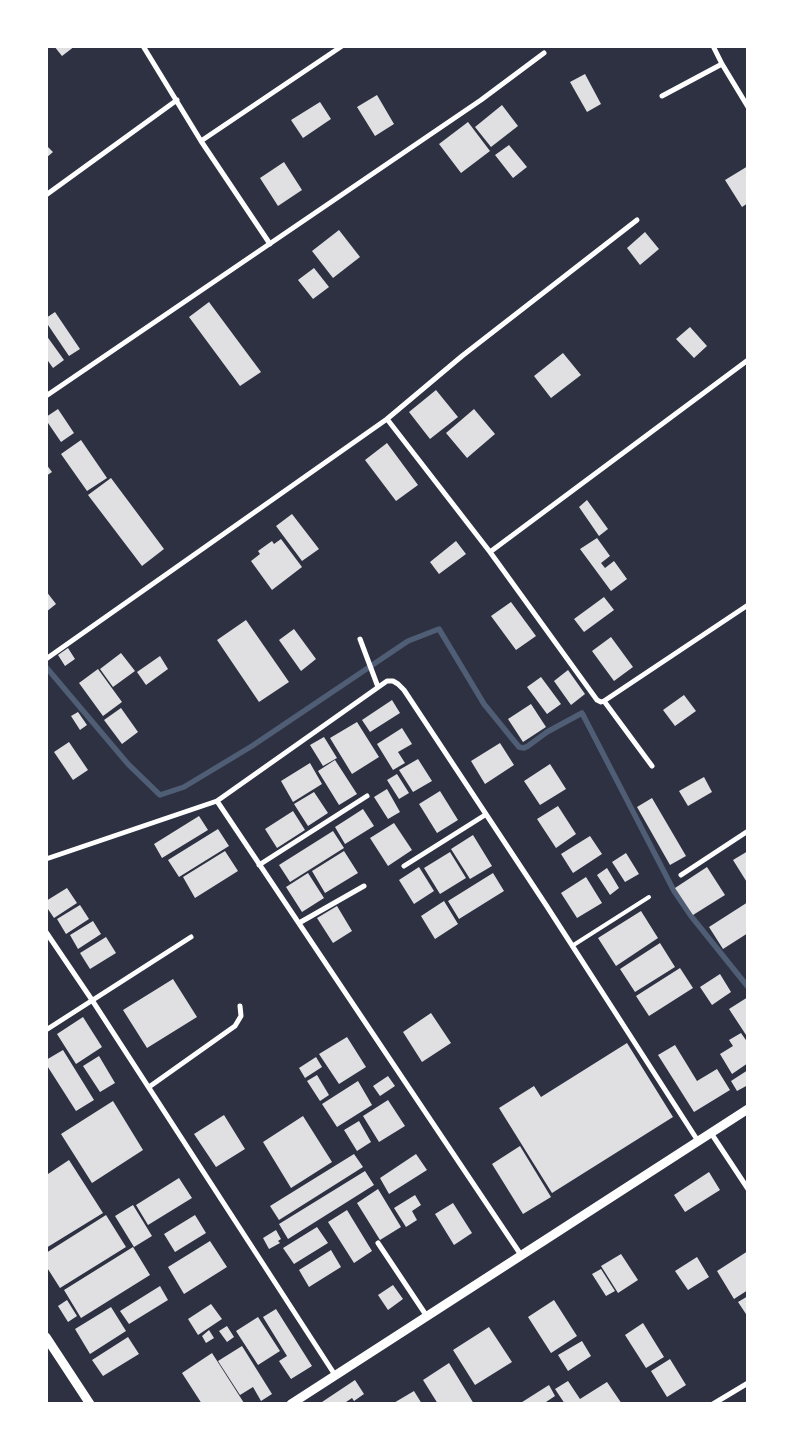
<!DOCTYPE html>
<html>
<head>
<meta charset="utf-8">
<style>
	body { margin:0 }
	#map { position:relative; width:794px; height:1450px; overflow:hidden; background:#2d3142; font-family:"Playfair Display",serif }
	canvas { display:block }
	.frame { position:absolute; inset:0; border:48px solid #fff; pointer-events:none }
</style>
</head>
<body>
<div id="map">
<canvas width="794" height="1450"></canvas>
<div class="frame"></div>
</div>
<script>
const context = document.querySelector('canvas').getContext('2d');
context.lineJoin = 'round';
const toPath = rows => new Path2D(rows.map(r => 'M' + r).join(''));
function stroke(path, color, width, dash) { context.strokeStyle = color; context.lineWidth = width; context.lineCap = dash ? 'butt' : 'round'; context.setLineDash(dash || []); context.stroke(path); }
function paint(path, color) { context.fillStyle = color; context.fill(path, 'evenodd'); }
stroke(toPath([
	[46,667,128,764,160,795,184,787,252,746,408,641,439,629,484,704,519,747,524,748,528,746,547,732,582,713,674,891,691,916,748,987]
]), '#4f5d75', 5.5);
paint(toPath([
	[54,46,75,46,62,56],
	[585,74,601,104,587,112,570,82],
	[377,95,394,124,375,136,357,107],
	[320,102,331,119,303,138,291,120],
	[502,105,518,126,491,147,475,127],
	[468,122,490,151,461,173,439,144],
	[46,145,53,152,46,158],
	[509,145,527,167,513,178,495,155],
	[284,162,302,190,278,206,260,178],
	[748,166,748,203,742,207,725,180],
	[339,230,360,257,333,278,312,251],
	[645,232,659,249,640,265,627,248],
	[314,268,329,287,313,299,298,280],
	[209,302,261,372,240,386,189,317],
	[55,312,80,349,69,356,46,322,46,318],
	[690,327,707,346,694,358,676,339],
	[46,335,64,360,53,368,46,358],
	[563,353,581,375,551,398,534,376],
	[436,390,458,417,430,439,409,412],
	[58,409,74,433,61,442,46,420,46,417],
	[474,409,495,434,467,458,446,433],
	[81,440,107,478,87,491,61,454],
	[387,443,418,485,396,501,365,460],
	[46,464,52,472,46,476],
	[111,478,164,549,142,566,88,495],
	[587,500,608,529,599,536,579,507],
	[292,514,319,549,302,561,276,526],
	[597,538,610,556,601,563,605,568,614,561,627,579,611,591,580,549],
	[281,539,302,567,272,590,251,561,260,554,258,551,272,541,274,544],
	[456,541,466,554,439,574,430,562],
	[46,591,56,604,46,612],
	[604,597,614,610,584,632,574,619],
	[511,602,536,636,516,650,491,616],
	[246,620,289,682,259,702,217,640],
	[294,629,316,659,301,671,279,640],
	[611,637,633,667,614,681,592,651],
	[68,648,75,659,65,666,58,655],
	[121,653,135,671,113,687,100,669],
	[160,656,168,669,146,685,137,672],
	[98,669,122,702,103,716,79,683],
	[568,670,585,694,571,705,554,681],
	[541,677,561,704,547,714,527,687],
	[684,695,696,711,675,726,663,710],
	[392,700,400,713,370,732,362,720],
	[531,704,546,727,523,742,508,719],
	[121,708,138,732,122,744,104,720],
	[78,712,87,725,80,730,71,716],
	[357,722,379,757,352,774,330,738],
	[402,728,412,744,398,752,405,763,393,770,377,744],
	[324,737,337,758,323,766,310,745],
	[69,742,88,770,73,780,54,752],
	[500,743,514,765,485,784,471,761],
	[418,759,432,781,413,792,399,770],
	[335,760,357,794,339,805,318,771],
	[310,763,322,784,293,802,281,781],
	[550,764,566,789,540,805,524,781],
	[397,774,409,793,399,799,387,780],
	[704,777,712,792,688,806,679,791],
	[387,789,400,812,388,819,374,797],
	[440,791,458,820,437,833,419,804],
	[314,792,328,813,308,826,294,804],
	[652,798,686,856,670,865,637,807],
	[558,806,576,834,556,848,537,819],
	[363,809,374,826,345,844,335,827],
	[293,811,305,830,277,848,265,829],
	[199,816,208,830,162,858,154,844],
	[394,823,412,850,388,866,370,838],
	[218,829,229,846,179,877,168,860],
	[333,831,344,848,290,882,279,865],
	[473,835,492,866,470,879,451,849],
	[590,836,602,854,573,873,561,854],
	[225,851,238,871,195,898,183,877],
	[344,851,358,873,325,893,312,871],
	[748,851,748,884,733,860],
	[450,852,466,878,440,894,424,868],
	[626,853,639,874,625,882,612,862],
	[419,867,434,891,414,904,399,880],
	[707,867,725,895,693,915,675,888],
	[607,868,619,888,610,895,597,875],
	[308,873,324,898,302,912,286,887],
	[493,873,504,891,459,919,448,901],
	[586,877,602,903,577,918,561,893],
	[67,888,77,903,54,918,46,906,46,901],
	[444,901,458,924,435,939,421,916],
	[748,902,748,933,723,949,709,927],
	[80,905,89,919,66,934,57,919],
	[337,906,352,931,333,943,317,918],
	[641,911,658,938,616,966,598,938],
	[93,921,101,934,78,949,70,935],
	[106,937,116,953,90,969,80,953],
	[660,943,675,967,635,992,620,969],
	[680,968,693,988,649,1016,636,996],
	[720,974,731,992,712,1005,700,987],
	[173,979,197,1017,147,1048,123,1010],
	[748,997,748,1038,729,1009],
	[431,1013,451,1043,422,1062,403,1032],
	[83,1017,102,1047,76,1064,57,1034],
	[741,1033,748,1043,748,1063,732,1074,720,1054,733,1046,729,1040],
	[347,1037,366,1067,339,1084,319,1054],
	[627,1043,673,1117,552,1193,499,1108,534,1086,541,1097],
	[675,1045,697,1081,717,1069,730,1090,694,1112,658,1055],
	[63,1050,94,1100,76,1111,46,1064,46,1060],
	[99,1056,115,1083,100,1092,83,1066],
	[316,1057,322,1067,305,1078,299,1068],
	[748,1070,748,1085,737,1091,731,1081],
	[317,1075,329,1095,320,1101,307,1081],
	[388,1076,395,1086,380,1096,373,1086],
	[358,1081,372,1105,337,1127,322,1104],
	[388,1100,405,1126,379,1142,363,1116],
	[113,1101,143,1150,92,1183,61,1134],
	[224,1115,245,1149,216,1167,194,1134],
	[303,1116,332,1162,291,1188,263,1142],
	[359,1121,371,1142,357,1151,344,1130],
	[520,1146,551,1197,523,1214,492,1164],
	[354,1154,363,1167,279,1220,270,1206],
	[416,1154,427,1170,389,1194,380,1178],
	[69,1160,103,1213,46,1248,46,1172,48,1174],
	[365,1171,374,1185,288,1239,279,1224],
	[709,1172,720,1190,685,1212,674,1195],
	[179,1178,192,1198,148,1225,136,1205],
	[378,1189,401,1227,380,1240,357,1203],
	[415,1195,421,1205,412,1211,417,1220,406,1227,394,1208],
	[453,1203,472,1233,454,1245,435,1214],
	[133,1205,152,1236,134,1247,115,1216],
	[347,1210,372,1251,354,1263,328,1222],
	[106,1215,126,1247,60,1288,46,1266,46,1253],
	[195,1215,206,1233,175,1252,164,1234],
	[317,1227,328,1243,294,1264,283,1248],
	[276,1230,281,1239,278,1241,280,1243,269,1249,263,1238],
	[210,1241,227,1267,184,1294,168,1267],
	[133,1247,150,1275,81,1318,64,1290],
	[331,1250,341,1267,309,1287,299,1270],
	[748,1251,748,1290,734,1299,717,1271],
	[621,1254,638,1280,618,1293,601,1266],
	[697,1257,709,1277,688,1290,675,1271],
	[601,1269,615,1291,606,1296,592,1274],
	[393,1285,403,1299,388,1310,378,1295],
	[160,1286,168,1300,129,1324,120,1311],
	[748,1296,748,1317,738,1302],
	[67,1300,77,1316,68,1322,58,1306],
	[554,1300,577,1336,551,1353,528,1317],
	[211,1304,222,1319,198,1335,188,1319],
	[111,1307,126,1331,90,1354,75,1329],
	[276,1309,312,1366,291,1379,279,1361,287,1356,263,1317],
	[258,1317,280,1351,258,1365,236,1331],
	[643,1323,664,1357,646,1368,625,1335],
	[227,1326,234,1337,227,1342,219,1331],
	[489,1327,512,1362,475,1385,453,1350],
	[209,1330,214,1338,206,1343,202,1336],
	[128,1337,139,1354,103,1376,92,1360],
	[582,1341,591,1356,568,1371,558,1355],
	[242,1346,272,1394,261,1401,253,1387,240,1395,218,1361],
	[212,1353,244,1403,242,1404,202,1404,182,1373],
	[670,1359,686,1385,667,1397,651,1371],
	[449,1363,474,1404,438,1404,423,1380],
	[355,1380,364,1394,354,1401,352,1398,343,1404,319,1404],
	[568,1381,580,1399,607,1382,622,1404,565,1404,555,1389],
	[549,1385,555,1396,543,1404,519,1404],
	[414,1391,422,1404,392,1404]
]), '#e0e0e3');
stroke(toPath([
	[572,946,649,897]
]), '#fff', 4);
stroke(toPath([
	[143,46,201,141,270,244],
	[713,46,722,64,748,107],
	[662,96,722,64],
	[201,141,342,46],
	[46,195,177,100],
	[46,396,481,100,544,53],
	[387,419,490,552,597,700,601,702,604,701],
	[490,552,748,360],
	[360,639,378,687],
	[46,659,387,419,462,356,637,220],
	[604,701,748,605],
	[604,701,652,766],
	[217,801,521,1255],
	[46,859,217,801,387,681,393,681,398,684,404,690,546,905,698,1141],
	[259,865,367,796],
	[404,866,485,815],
	[681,875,748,831],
	[299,923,364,886],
	[46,932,92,1000,335,1375],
	[46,1030,191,937],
	[149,1087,235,1026,241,1016,240,1006],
	[711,1133,748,1189],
	[378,1243,426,1315],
	[713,1404,748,1383]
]), '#fff', 5);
stroke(toPath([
	[46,1337,90,1404],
	[291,1404,748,1109]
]), '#fff', 9);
</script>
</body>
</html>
